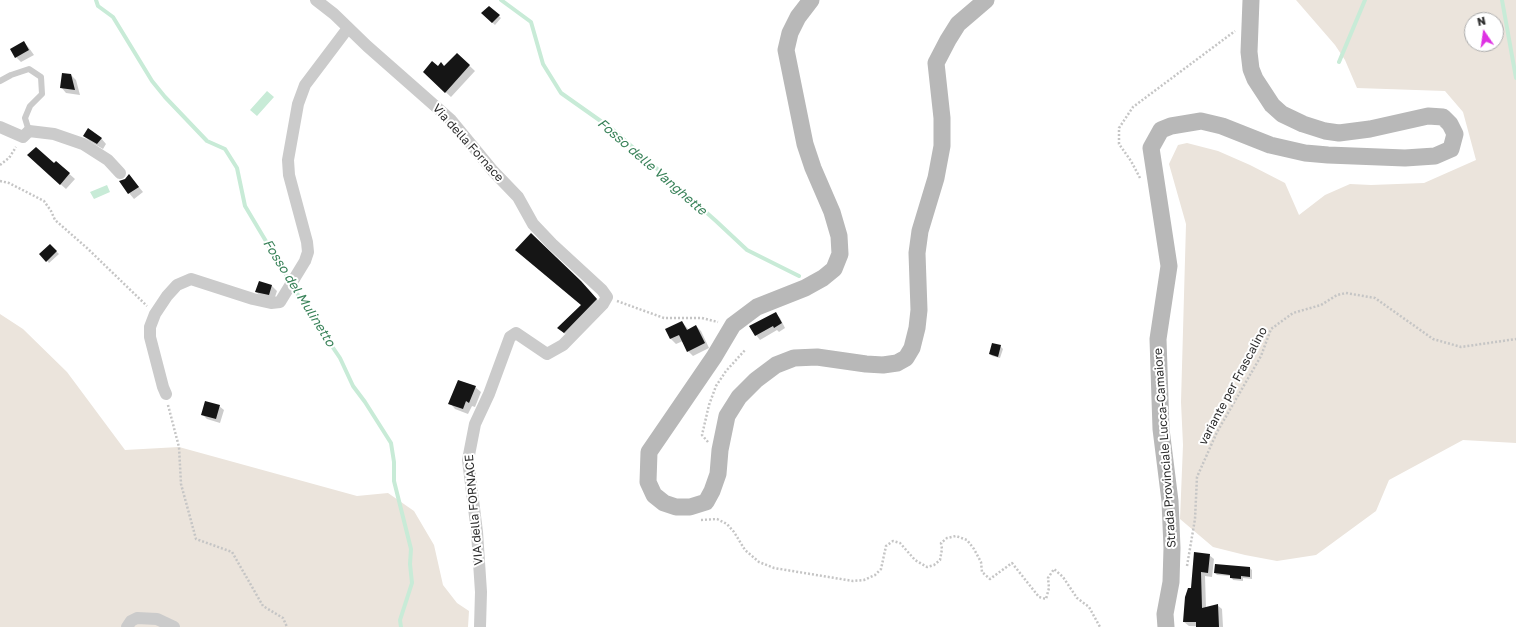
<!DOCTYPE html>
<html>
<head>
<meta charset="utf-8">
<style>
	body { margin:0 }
	#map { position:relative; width:1516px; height:627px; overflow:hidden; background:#fff; font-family:"Golos Text",sans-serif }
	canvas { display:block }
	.north { position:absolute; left:1464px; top:12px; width:40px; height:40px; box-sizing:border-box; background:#fff; border:1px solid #ababab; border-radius:50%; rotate:347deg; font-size:11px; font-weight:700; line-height:16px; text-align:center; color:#2e2e2e }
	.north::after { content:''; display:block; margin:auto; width:14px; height:18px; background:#de32e3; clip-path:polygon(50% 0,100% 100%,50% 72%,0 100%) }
</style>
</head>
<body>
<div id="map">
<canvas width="1516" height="627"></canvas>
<div class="north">N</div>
</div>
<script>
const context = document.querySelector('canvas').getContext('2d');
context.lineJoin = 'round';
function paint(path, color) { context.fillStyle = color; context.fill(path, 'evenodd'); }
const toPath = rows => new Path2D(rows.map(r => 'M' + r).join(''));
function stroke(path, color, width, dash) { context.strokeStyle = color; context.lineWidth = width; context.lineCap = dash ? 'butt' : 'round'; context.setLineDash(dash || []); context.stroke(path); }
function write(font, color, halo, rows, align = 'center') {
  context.font = font + ' "Golos Text",sans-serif'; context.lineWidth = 4; context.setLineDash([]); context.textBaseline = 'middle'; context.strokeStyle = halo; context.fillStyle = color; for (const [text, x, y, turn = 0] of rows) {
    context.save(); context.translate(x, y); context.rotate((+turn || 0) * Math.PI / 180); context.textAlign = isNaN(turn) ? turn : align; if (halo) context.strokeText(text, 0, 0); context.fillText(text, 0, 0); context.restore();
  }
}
paint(toPath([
	[1296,0,1516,0,1516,443,1463,440,1389,480,1376,511,1316,555,1277,561,1245,555,1213,547,1180,519,1183,445,1181,402,1186,224,1169,164,1178,145,1187,143,1218,151,1250,165,1285,183,1299,215,1325,195,1350,184,1371,185,1424,183,1476,160,1463,112,1445,91,1357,88,1345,60,1335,45],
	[1472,20,1496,20,1496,44,1472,44],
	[0,314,23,329,67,372,125,450,179,447,357,496,388,493,414,511,434,545,443,585,457,603,469,611,468,627,0,627]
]), '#ebe4dc');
paint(toPath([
	[267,91,274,97,257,116,250,110],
	[107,185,110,192,94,199,90,192]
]), '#c8ebd7');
paint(toPath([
	[489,7,501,18,495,25,482,13],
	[24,42,29,48,34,55,21,62,16,57],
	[457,54,475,71,451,97,429,77,438,68,444,67],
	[71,75,76,80,80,95,66,93,61,87],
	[84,136,101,138,106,144,103,149,89,141],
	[33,160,54,164,56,162,75,179,66,189],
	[129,175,143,192,134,199,120,182,125,180],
	[50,245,59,254,49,263,41,254],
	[259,282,272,286,277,291,274,300,262,297,256,292],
	[588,289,603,306,565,334,559,328,582,305],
	[776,314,780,318,785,328,779,332,777,330,760,340,756,335],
	[682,322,689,330,696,326,701,331,709,348,693,356,688,351,683,341,676,344,671,339,667,330],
	[1000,346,1003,349,1000,358,992,356,990,354],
	[475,387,481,392,475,407,472,406,468,414,455,409,450,403],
	[219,406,224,410,220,423,207,419,202,414],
	[1209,555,1214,559,1212,577,1205,576,1206,608,1217,605,1222,609,1223,627,1189,626,1184,622,1192,590],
	[1250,568,1252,570,1252,579,1243,578,1243,581,1233,580,1231,576,1217,575,1215,573]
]), '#0003');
stroke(toPath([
	[96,0,98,6,113,17,152,81,165,97,207,141,225,149,237,168,245,206,304,305,340,358,353,386,365,402,391,443,394,462,394,481,411,549,410,564,412,583,400,620,401,627],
	[501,0,531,22,543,64,561,93,612,129,716,221,747,250,799,276],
	[1502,0,1516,78],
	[1339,62,1365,0]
]), '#c8ebd7', 4);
paint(toPath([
	[489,6,500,15,492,23,481,13],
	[24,41,29,50,15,58,10,49],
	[457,53,470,65,445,93,423,72,432,61,438,66,441,62,444,66],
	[62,73,71,74,75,90,60,88],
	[88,128,102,138,97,144,83,136],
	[36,147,54,163,56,161,70,173,60,185,27,155],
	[129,174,139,187,128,194,119,181,125,179],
	[531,233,581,281,597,299,564,333,557,328,581,305,515,250],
	[50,244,57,251,46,262,39,254],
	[259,281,272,285,269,295,255,292],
	[776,312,782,323,774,328,773,326,755,336,749,326],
	[682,321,687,330,696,325,705,343,687,352,679,335,670,339,665,329],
	[992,343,1001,345,998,357,989,354],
	[458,380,476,386,469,403,466,401,463,409,448,404],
	[205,401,220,405,216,419,201,415],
	[1194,552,1210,554,1208,573,1201,572,1202,608,1218,604,1219,627,1196,627,1196,622,1183,622,1185,597,1188,588,1191,588],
	[1215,564,1250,567,1250,577,1241,576,1241,579,1230,578,1230,575,1214,573]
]), '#151515');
stroke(toPath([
	[0,165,9,158,16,147],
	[1140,178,1131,161,1119,144,1119,128,1133,107,1235,31],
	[0,181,9,183,44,201,51,211,55,220,87,248,147,306],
	[617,301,664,318,702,318,718,322],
	[168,405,179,447,181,484,196,539,232,552,263,606,283,618,287,627],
	[708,442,702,435,709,405,716,386,726,371,746,349],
	[701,520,717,519,727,524,734,532,745,550,759,562,774,568,853,581,864,580,875,575,881,569,886,546,893,541,900,543,915,560,927,567,934,565,940,560,942,549,941,543,947,538,956,536,967,540,974,549,981,562,982,572,990,579,1012,563,1039,597,1046,599,1049,588,1048,578,1054,569,1063,577,1077,598,1089,607,1100,627],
	[1187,566,1195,519,1197,477,1217,432,1261,356,1271,329,1293,313,1321,305,1337,295,1346,293,1375,298,1433,339,1461,347,1516,339]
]), '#c5c5c5', 2.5, [2, 2]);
stroke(toPath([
	[0,81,11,75,29,69,41,77,42,94,30,106,25,118,29,131]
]), '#cbcbcb', 6);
stroke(toPath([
	[316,0,334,14,367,46,451,120,493,171,518,197,533,224,552,244,602,290,607,297,603,304,563,345,547,354,516,333,510,337,489,394,475,424,468,460,477,532,481,592,480,627],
	[0,127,23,137,29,131,54,134,83,144,108,160,120,173],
	[166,394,163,387,150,337,150,327,155,314,167,296,177,285,191,279,253,299,271,303,280,302,305,261,308,252,307,242,289,175,288,160,298,104,305,85,348,28],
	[127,627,131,621,137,618,157,619,174,627]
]), '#cbcbcb', 12);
stroke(toPath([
	[811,0,798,17,790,33,786,50,805,144,813,168,832,212,839,236,840,254,834,269,823,278,805,288,757,307,733,325,714,357,649,452,648,482,654,495,664,503,676,507,690,507,706,502,712,491,718,474,720,450,727,416,739,397,756,380,776,365,794,358,817,357,866,364,883,365,897,363,906,358,912,348,917,328,919,310,917,253,920,231,936,178,942,146,942,118,936,63,948,40,958,24,986,0],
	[1166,627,1165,614,1171,582,1172,548,1170,501,1161,429,1158,339,1169,266,1151,148,1161,130,1171,126,1201,121,1222,126,1270,145,1305,153,1328,155,1405,158,1435,156,1451,149,1455,134,1450,124,1443,117,1428,116,1370,129,1339,133,1325,131,1303,124,1282,114,1272,105,1255,79,1251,69,1249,52,1251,0]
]), '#b8b8b8', 17);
write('12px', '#2e2e2e', '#fff', [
	["Via della Fornace",468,143,48],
	["variante per Frascalino",1233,386,-62],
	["Strada Provinciale Lucca-Camaiore",1165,448,-94],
	["VIA della FORNACE",474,510,-95]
]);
write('italic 13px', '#398259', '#fff', [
	["Fosso delle Vanghette",652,167,41],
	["Fosso del Mulinetto",299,293,58]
]);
</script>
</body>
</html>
